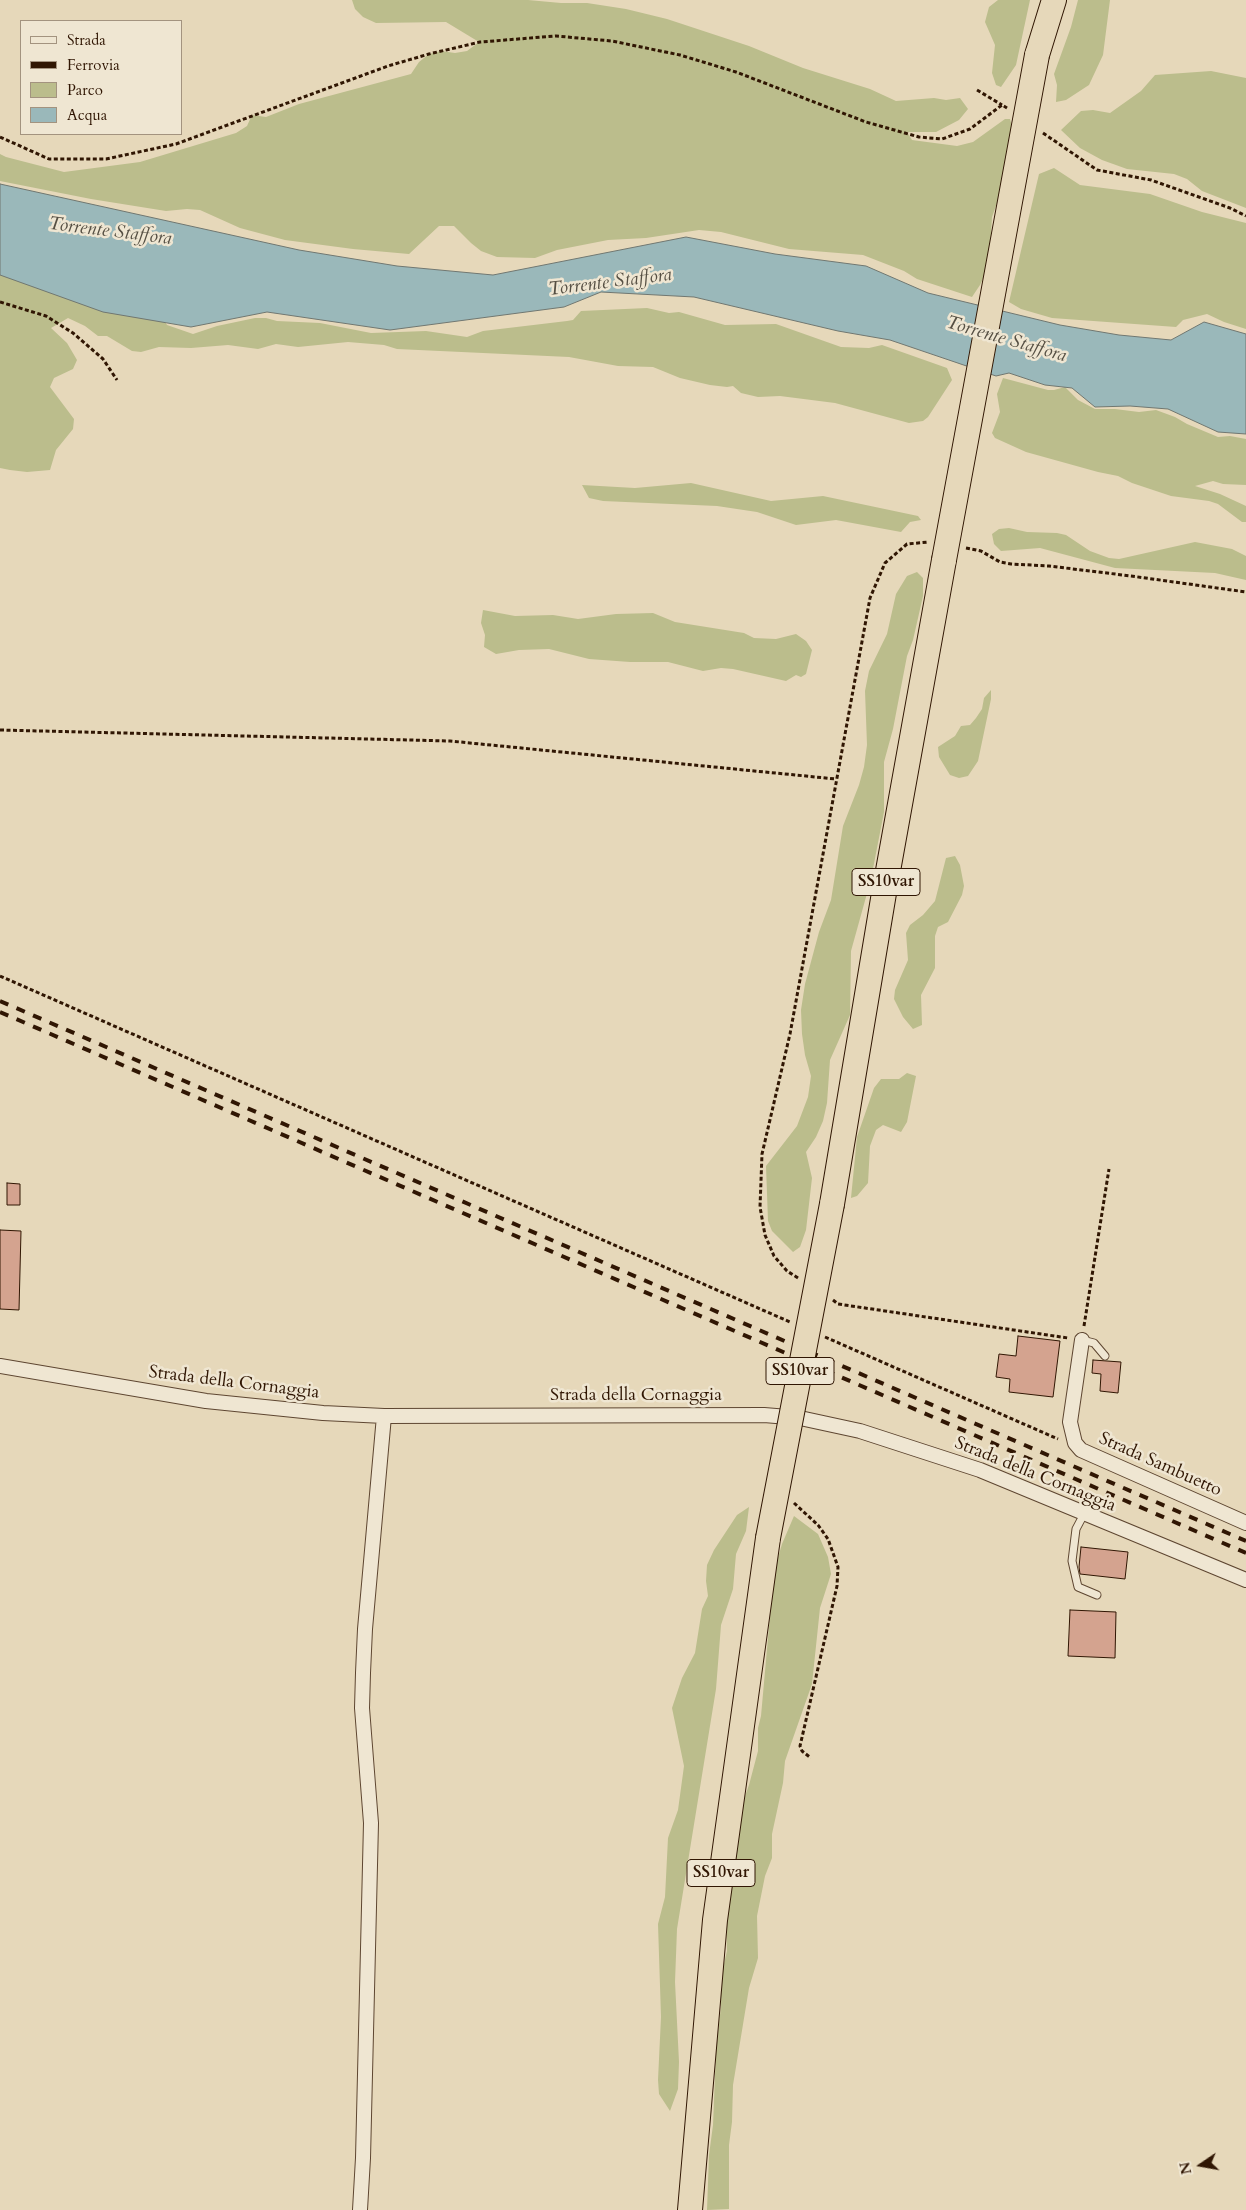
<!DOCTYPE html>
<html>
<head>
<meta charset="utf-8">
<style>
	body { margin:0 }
	#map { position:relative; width:1246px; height:2210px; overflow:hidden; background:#e6d8ba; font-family:Cardo,serif }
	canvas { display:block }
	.legend { position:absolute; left:20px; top:20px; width:162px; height:115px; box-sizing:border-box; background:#efe6d2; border:1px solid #a3937f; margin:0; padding:6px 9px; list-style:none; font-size:15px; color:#301603 }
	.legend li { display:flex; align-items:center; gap:10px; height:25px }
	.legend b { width:25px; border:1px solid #a3937f }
	.north { position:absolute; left:1176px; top:2140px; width:50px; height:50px; -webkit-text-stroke:4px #efe6d2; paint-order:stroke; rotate:258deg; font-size:14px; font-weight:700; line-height:20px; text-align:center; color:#301603 }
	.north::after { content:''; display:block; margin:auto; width:18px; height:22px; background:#301603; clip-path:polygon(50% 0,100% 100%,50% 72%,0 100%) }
</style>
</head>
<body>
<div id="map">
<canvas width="1246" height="2210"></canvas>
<ul class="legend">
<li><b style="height:6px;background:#efe6d2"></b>Strada</li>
<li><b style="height:6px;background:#301603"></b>Ferrovia</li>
<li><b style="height:14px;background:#bbbd8c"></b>Parco</li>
<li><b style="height:14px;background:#9ab8ba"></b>Acqua</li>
</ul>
<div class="north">N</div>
</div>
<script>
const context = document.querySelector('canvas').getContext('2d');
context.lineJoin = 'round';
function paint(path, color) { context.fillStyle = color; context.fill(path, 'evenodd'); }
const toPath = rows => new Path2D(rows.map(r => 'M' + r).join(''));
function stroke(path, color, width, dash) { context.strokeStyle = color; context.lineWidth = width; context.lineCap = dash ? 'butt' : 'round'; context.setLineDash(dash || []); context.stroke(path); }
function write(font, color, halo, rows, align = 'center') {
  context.font = font + ' Cardo,serif'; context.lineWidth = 5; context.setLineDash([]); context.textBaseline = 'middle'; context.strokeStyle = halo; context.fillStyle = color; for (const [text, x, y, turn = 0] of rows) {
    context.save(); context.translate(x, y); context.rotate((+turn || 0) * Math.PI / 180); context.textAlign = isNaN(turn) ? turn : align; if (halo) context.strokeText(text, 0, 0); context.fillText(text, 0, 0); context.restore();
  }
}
paint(toPath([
	[352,0,528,0,561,3,587,3,626,9,667,19,749,46,803,68,870,89,896,101,934,98,946,100,960,98,968,109,959,120,936,132,907,132,912,140,957,146,973,142,1005,119,1010,119,1012,126,1002,189,992,217,989,266,980,285,972,297,917,279,904,271,863,255,789,249,721,232,699,230,646,238,608,240,557,250,535,258,497,257,481,251,471,243,454,226,439,226,409,254,353,249,285,240,240,228,200,210,187,209,166,211,91,199,0,181,0,154,6,157,64,172,140,162,236,133,247,126,252,115,266,117,299,104,411,74,419,62,429,54,441,51,455,53,467,51,479,42,446,22,376,23,363,17,355,9],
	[998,0,1030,0,1016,65,1001,87,996,85,992,73,995,45,985,22,989,7],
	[1078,0,1110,0,1103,55,1089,85,1066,100,1056,102,1057,85,1054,74,1071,27],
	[1211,71,1246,78,1246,208,1202,191,1187,179,1174,174,1127,169,1102,160,1080,148,1061,130,1081,111,1093,110,1110,113,1141,91,1155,75],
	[1054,168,1080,185,1150,194,1202,212,1246,223,1246,329,1224,322,1207,314,1183,320,1176,327,1052,318,1021,309,1009,302,1039,174],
	[0,259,164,320,167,325,193,334,217,326,255,318,266,318,277,321,320,323,371,333,426,331,467,337,483,331,567,321,573,320,581,311,647,308,669,313,679,312,725,325,776,324,841,347,869,348,882,345,947,368,952,380,928,417,923,421,909,423,835,403,780,396,758,397,741,393,733,386,727,387,710,385,680,378,653,367,618,366,569,357,397,349,384,345,348,342,298,347,276,344,258,349,228,345,191,348,159,347,141,352,132,351,107,336,98,336,85,326,68,318,51,328,67,343,77,360,73,369,54,378,50,387,74,419,73,429,56,450,50,470,27,472,10,470,0,468],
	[1003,378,1048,390,1054,390,1065,387,1078,400,1095,409,1115,409,1139,412,1156,410,1175,417,1187,424,1218,437,1230,436,1246,439,1246,485,1223,484,1213,481,1195,486,1220,494,1246,506,1246,522,1242,522,1218,504,1209,501,1171,496,1132,483,1118,476,1098,472,1026,452,995,438,992,433,1000,412,997,394],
	[691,483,771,501,823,496,918,516,921,520,910,522,901,532,836,520,796,525,757,512,717,506,603,501,589,498,582,485,635,488],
	[1009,528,1027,532,1057,533,1066,535,1090,551,1109,558,1119,559,1195,542,1232,549,1246,556,1246,580,1215,573,1115,568,1040,548,1001,551,994,544,992,534,999,529],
	[917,572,923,578,923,596,913,640,907,656,893,729,884,762,884,812,871,879,851,951,850,1015,830,1060,827,1103,823,1121,816,1137,806,1152,812,1178,806,1230,800,1247,793,1252,772,1231,768,1221,766,1166,797,1126,808,1097,811,1076,805,1055,802,1034,801,1010,805,984,819,932,831,900,843,826,859,785,864,767,867,745,865,691,869,671,887,634,896,594,907,576],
	[483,610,515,616,553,615,578,619,616,614,653,613,675,622,744,633,754,638,776,639,796,634,806,641,812,650,806,674,801,677,796,675,786,681,733,669,721,668,703,671,668,662,630,662,589,659,549,649,519,650,496,654,484,647,485,635,481,623],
	[991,690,991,699,978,761,968,776,959,778,950,775,939,757,938,747,955,736,961,726,970,725,976,718,982,709,984,698],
	[955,856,960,865,964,886,962,895,948,922,938,927,935,936,935,968,921,995,922,1025,913,1029,903,1017,894,999,895,990,908,960,906,933,910,925,923,915,935,901,946,858],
	[907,1073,916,1076,907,1122,901,1132,883,1125,876,1130,870,1146,868,1183,857,1196,851,1198,857,1137,874,1088,881,1079,899,1079],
	[749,1507,746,1531,736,1554,733,1589,721,1625,716,1689,677,1929,675,1982,679,2062,678,2089,670,2111,659,2094,658,2080,661,2017,658,1924,665,1897,668,1838,678,1810,684,1766,672,1708,682,1678,695,1653,702,1609,708,1596,706,1581,707,1565,714,1550,737,1515],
	[794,1516,818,1534,828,1557,831,1574,820,1608,812,1684,785,1761,783,1783,772,1834,772,1858,765,1876,757,1916,758,1958,749,1988,733,2085,732,2122,729,2145,729,2209,707,2210,709,2155,713,2125,716,2051,721,2006,719,1984,727,1951,726,1916,740,1810,749,1785,758,1751,758,1728,761,1716,774,1571,782,1544]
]), '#bbbd8c');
const water = toPath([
	[0,184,299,250,397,266,493,275,686,237,775,254,866,266,928,293,1060,325,1119,335,1171,340,1204,322,1246,334,1246,434,1218,432,1168,409,1130,406,1095,407,1072,388,1045,385,1009,373,996,376,890,340,838,331,694,297,601,292,564,307,390,330,267,312,191,327,103,312,0,275,0,184]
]);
paint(water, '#9ab8ba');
stroke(water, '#707771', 1);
const building = toPath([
	[7,1183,20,1184,20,1205,7,1205,7,1183],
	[0,1230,21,1231,19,1310,0,1309,0,1230],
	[1018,1336,1060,1341,1053,1397,1009,1392,1010,1379,996,1377,999,1354,1016,1356,1018,1336],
	[1093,1360,1121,1362,1118,1393,1100,1391,1101,1374,1092,1373,1093,1360],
	[1081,1547,1128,1552,1125,1579,1080,1574,1079,1567,1081,1547],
	[1070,1610,1116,1612,1115,1658,1068,1656,1070,1610]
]);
paint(building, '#d4a38f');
stroke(building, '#301603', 1);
const service = toPath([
	[1082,1340,1094,1343,1105,1356],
	[1084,1514,1076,1529,1072,1561,1078,1587,1097,1595]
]);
const minor = toPath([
	[1082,1340,1070,1422,1075,1443,1081,1450,1246,1523],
	[0,1366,206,1401,323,1413,384,1416,764,1415,800,1418,860,1431,980,1470,1246,1580],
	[360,2210,363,2158,371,1823,362,1708,363,1673,365,1629,384,1416]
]);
const trunk = toPath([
	[1037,55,1054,0],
	[832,1204,884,893,944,560],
	[690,2210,715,1920,768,1538]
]);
stroke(service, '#5e4631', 9);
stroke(minor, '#5e4631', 16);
stroke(trunk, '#301603', 26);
stroke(toPath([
	[977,90,1002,105],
	[1043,133,1097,170,1151,180,1230,208,1246,216],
	[0,137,49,159,106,159,176,144,388,66,429,54,480,42,556,36,612,41,680,55,736,72,866,122,919,137,942,139,970,129,1002,105,1007,108],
	[0,302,46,316,73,333,103,359,117,380],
	[966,548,981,551,1000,562,1011,564,1049,566,1131,576,1246,592],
	[0,730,450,741,836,779],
	[0,976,790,1322],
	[798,1278,787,1271,774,1256,765,1235,760,1207,762,1154,790,1034,870,598,885,563,907,544,928,542],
	[833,1300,838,1304,1068,1338],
	[1084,1326,1109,1169],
	[825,1337,1058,1439],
	[794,1503,818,1525,828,1539,838,1567,837,1586,800,1746,802,1751,811,1758]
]), '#301603', 3, [4, 2.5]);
stroke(service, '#efe6d2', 7);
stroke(minor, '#efe6d2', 14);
stroke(trunk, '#e6d8ba', 24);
stroke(toPath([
	[0,1001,1246,1541],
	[0,1012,1246,1553]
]), '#301603', 4, [9, 9]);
const trunkBridge = toPath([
	[944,560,1037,55],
	[768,1538,832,1204]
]);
stroke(trunkBridge, '#301603', 26, []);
stroke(trunkBridge, '#e6d8ba', 24);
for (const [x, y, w] of [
	[886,882,68],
	[800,1371,68],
	[721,1873,68]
]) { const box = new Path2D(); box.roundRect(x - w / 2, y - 13.5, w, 27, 4); context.fillStyle = '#efe6d2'; context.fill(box); stroke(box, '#301603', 1); }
write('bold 16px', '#301603', null, [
	["SS10var",886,882],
	["SS10var",800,1371],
	["SS10var",721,1873]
]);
write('18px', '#301603', '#efe6d2', [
	["Strada della Cornaggia",234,1383,7],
	["Strada della Cornaggia",636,1396],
	["Strada Sambuetto",1160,1465,24],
	["Strada della Cornaggia",1035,1475,22]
]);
write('italic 19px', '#554f43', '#efe6d2', [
	["Torrente Staffora",110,232,7],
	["Torrente Staffora",610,283,-7],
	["Torrente Staffora",1006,340,16]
]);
</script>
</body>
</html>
